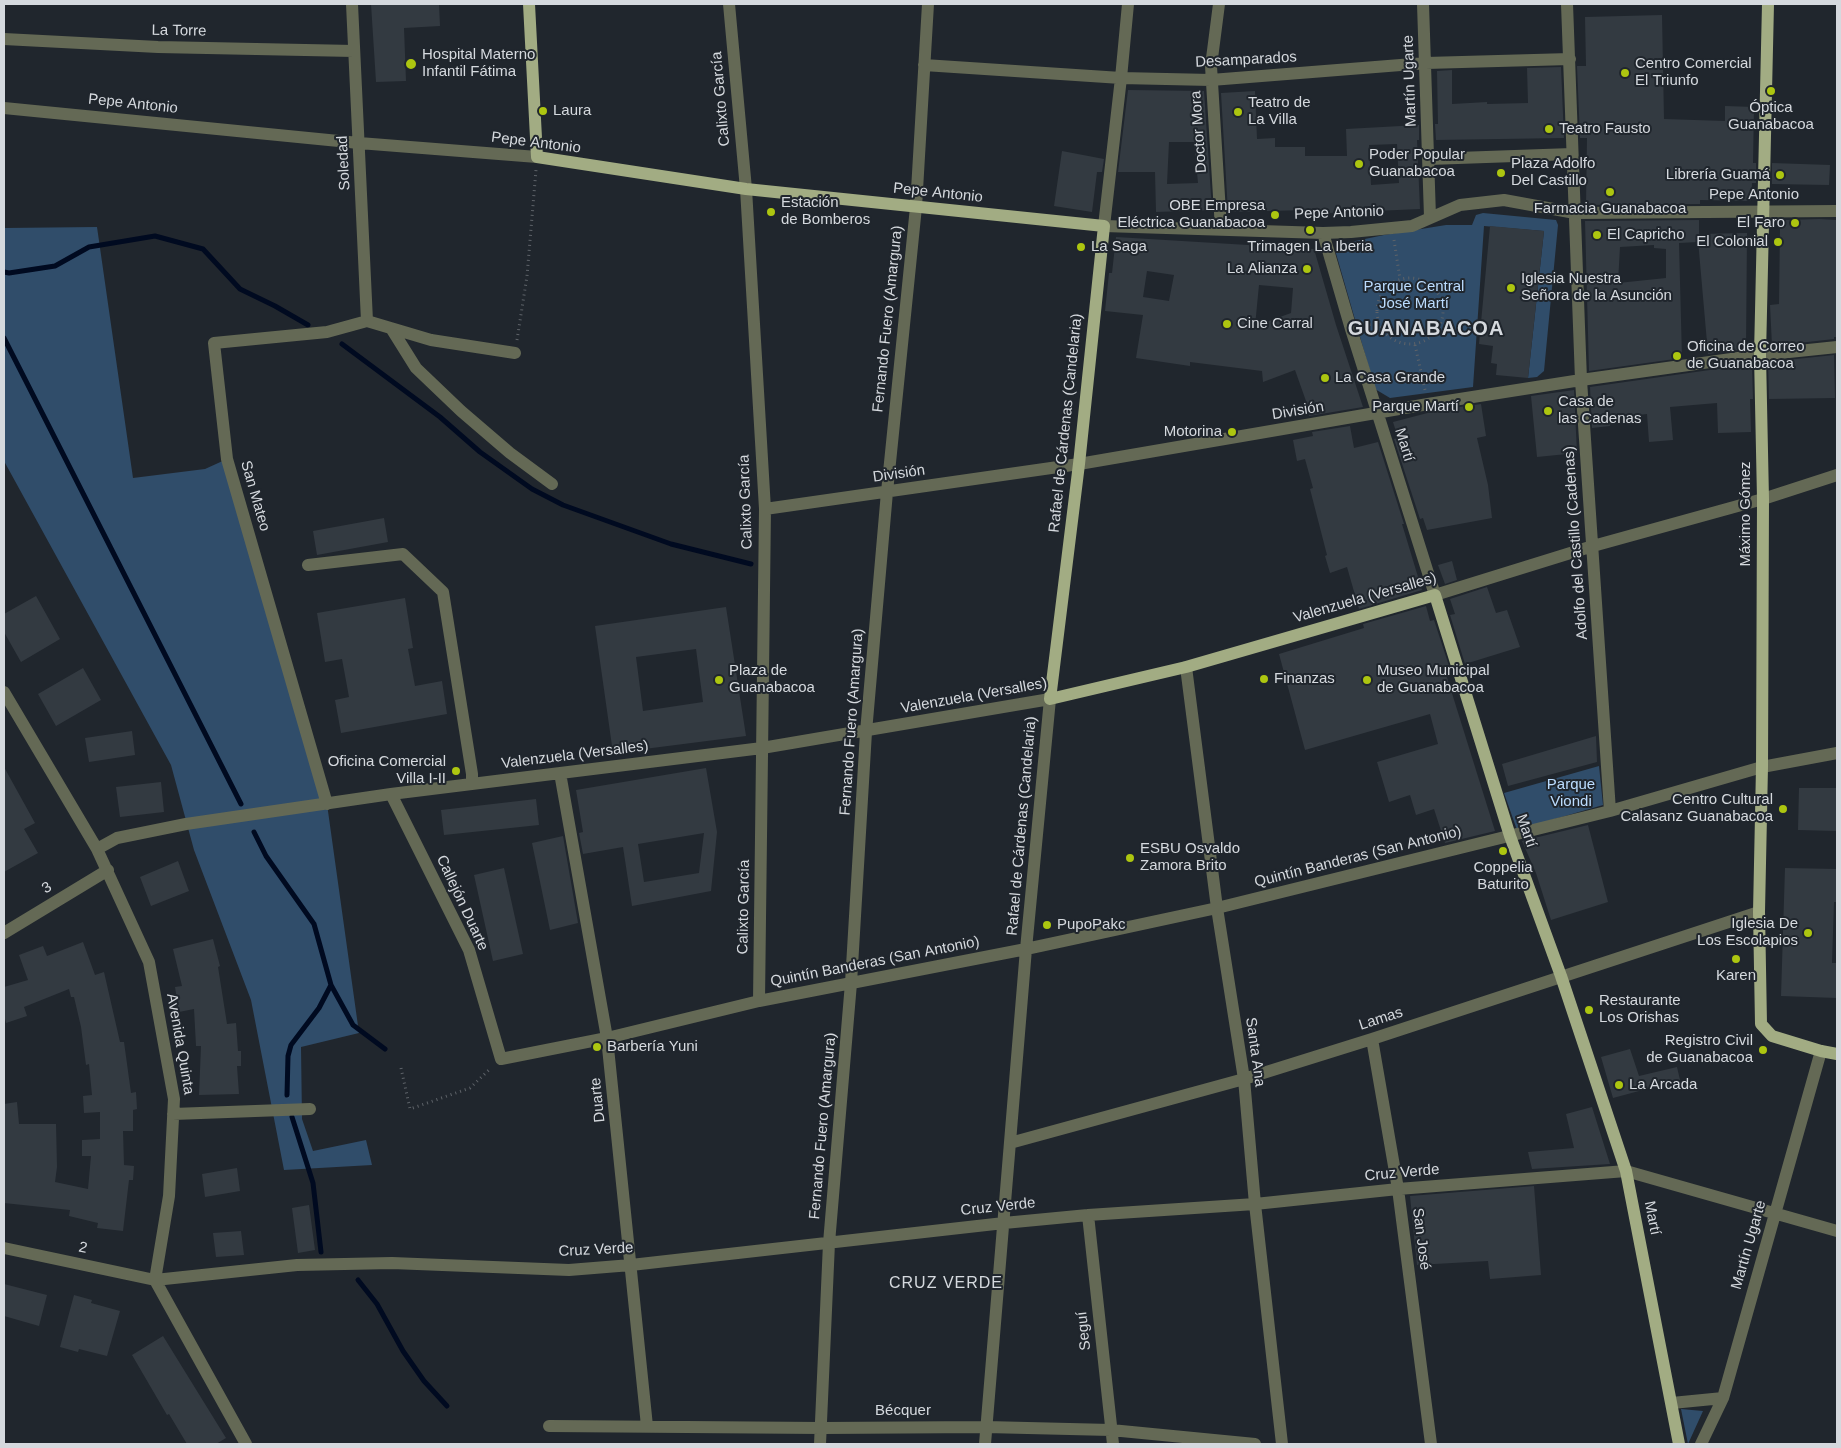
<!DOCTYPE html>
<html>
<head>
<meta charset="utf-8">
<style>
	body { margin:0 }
	#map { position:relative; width:1841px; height:1448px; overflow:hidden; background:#20262d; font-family:Helvetica,sans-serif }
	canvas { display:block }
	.frame { position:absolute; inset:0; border:5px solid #d5d9de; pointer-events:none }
</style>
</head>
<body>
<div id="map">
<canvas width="1841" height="1448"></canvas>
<div class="frame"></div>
</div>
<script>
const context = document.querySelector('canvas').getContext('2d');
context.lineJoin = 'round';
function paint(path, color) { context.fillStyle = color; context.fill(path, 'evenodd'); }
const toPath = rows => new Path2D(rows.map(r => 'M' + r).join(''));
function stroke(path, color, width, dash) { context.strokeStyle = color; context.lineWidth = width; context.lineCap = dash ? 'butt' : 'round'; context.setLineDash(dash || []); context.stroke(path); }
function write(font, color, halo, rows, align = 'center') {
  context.font = font + ' Helvetica,sans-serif'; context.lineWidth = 4; context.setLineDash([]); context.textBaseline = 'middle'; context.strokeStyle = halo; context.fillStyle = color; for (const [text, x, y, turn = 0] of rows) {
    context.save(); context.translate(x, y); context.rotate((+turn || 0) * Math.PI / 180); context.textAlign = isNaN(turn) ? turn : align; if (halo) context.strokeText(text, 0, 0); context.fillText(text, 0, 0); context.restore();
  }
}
paint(toPath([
	[1483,213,1556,220,1558,225,1544,371,1537,377,1528,378,1544,231,1484,226,1473,387,1390,398,1375,389,1335,250,1341,244,1384,235,1446,225,1472,225,1476,215],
	[97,227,133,478,205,469,227,459,327,804,359,1033,301,1047,302,1119,313,1151,366,1140,372,1165,284,1170,251,1000,194,850,171,765,4,461,4,228],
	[1599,766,1603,805,1517,830,1504,793],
	[1681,1409,1703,1411,1688,1444]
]), '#304d6a');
stroke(toPath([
	[4,272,9,273,55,266,89,247,155,236,203,249,240,289,275,306,308,325],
	[4,338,241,804],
	[342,344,440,417,480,452,532,489,563,505,671,544,751,564],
	[254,832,266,856,314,924,331,985,353,1025,385,1049],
	[287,1095,288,1056,291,1045,319,1008,331,985],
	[292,1117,313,1183,321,1252],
	[358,1280,377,1304,403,1351,424,1381,447,1406]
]), '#000a20', 5);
paint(toPath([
	[371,4,439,4,440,26,404,28,406,81,376,82],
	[1662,15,1664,119,1725,121,1725,106,1754,107,1753,163,1756,163,1756,183,1752,183,1751,201,1700,200,1700,204,1586,205,1587,138,1580,138,1577,66,1586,66,1585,17],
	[1561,67,1564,138,1436,140,1435,124,1438,124,1437,71,1452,70,1452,104,1487,102,1487,104,1528,103,1527,68],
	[1128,90,1204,91,1212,210,1156,212,1155,172,1118,172],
	[1169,142,1194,142,1198,183,1167,184],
	[1255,91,1257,139,1275,138,1275,147,1305,147,1305,156,1347,156,1346,129,1419,125,1419,140,1417,140,1420,209,1308,214,1308,210,1228,212,1221,93],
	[1397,144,1399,183,1371,185,1369,145],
	[1062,151,1104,159,1102,172,1097,172,1092,212,1054,206],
	[1772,163,1830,165,1829,185,1772,184],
	[1819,219,1837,220,1837,337,1834,337,1834,339,1772,346,1770,305,1779,304,1780,226,1786,220],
	[1699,220,1699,234,1747,233,1746,349,1708,354,1698,240,1698,242,1679,243,1682,358,1589,371,1585,221],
	[1654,245,1654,248,1666,249,1666,278,1618,283,1620,247],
	[1490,226,1544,231,1528,378,1496,375,1497,364,1491,363,1493,346,1479,344],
	[1116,237,1314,249,1336,325,1363,407,1309,416,1306,401,1295,370,1263,382,1262,371,1190,362,1190,366,1136,358,1143,315,1105,311,1109,273,1112,273],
	[1147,271,1174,275,1169,301,1143,297],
	[1259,285,1293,288,1291,313,1255,326],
	[1834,355,1835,398,1769,399,1768,362],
	[1752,364,1753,399,1750,399,1751,432,1718,433,1717,403,1670,407,1673,440,1649,442,1647,414,1609,418,1610,426,1592,428,1590,387],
	[1574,390,1577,453,1537,457,1531,396],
	[1481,404,1486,436,1477,438,1488,485,1492,518,1427,530,1423,518,1420,519,1394,439,1398,438,1393,422,1439,410],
	[1350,426,1354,448,1378,442,1404,524,1402,524,1422,590,1359,609,1347,567,1330,573,1325,556,1327,555,1310,489,1313,488,1305,459,1297,461,1293,440,1313,436,1312,432],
	[384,518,388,542,317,555,313,531],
	[1452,561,1457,580,1445,584,1438,565],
	[1487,587,1496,613,1507,610,1520,647,1465,664,1450,615,1455,614,1450,599],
	[36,596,60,639,21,662,4,632,4,614],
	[405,598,413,648,408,649,415,686,442,681,447,714,341,733,335,700,349,697,342,659,325,662,317,613],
	[1426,606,1430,621,1434,620,1450,669,1445,671,1495,831,1445,843,1434,809,1416,815,1410,795,1389,802,1377,762,1438,744,1430,714,1305,750,1279,654,1364,628,1363,624],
	[726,607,746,736,613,753,595,626],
	[696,649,703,702,643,711,636,657],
	[83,668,101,700,56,726,38,694],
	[132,731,135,755,89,762,85,738],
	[1596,736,1597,762,1508,786,1502,764],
	[4,767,35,823,24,829,38,853,4,872],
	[706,768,717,832,711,891,632,906,623,847,583,854,579,833,583,832,576,790],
	[704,833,699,873,644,882,638,844],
	[161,782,164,812,120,817,116,787],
	[1799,788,1837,788,1837,831,1798,830],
	[536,799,539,825,444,835,441,810],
	[1588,825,1608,902,1551,920,1536,873,1522,841],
	[563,836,578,923,550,930,532,843],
	[178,861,189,891,151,906,140,877],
	[504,868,523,954,493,961,474,875],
	[1785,868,1837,869,1837,902,1834,902,1832,963,1837,963,1837,998,1781,996],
	[213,939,220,966,218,967,227,1024,236,1023,238,1051,241,1051,241,1066,237,1066,239,1094,199,1095,201,1046,196,1046,194,1009,179,1012,175,987,182,986,173,949],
	[83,942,95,975,104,972,120,1042,124,1042,131,1093,136,1092,137,1109,133,1110,133,1131,123,1131,124,1165,134,1166,133,1180,129,1180,123,1231,97,1228,98,1223,69,1216,70,1210,4,1203,4,1104,17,1102,19,1124,56,1124,57,1167,55,1182,88,1189,91,1156,82,1156,82,1140,100,1139,100,1112,84,1113,83,1096,92,1095,89,1064,86,1065,81,1027,74,997,71,997,69,989,24,1007,27,1016,6,1023,4,1015,4,987,28,980,19,955,43,946,47,956],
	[1630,1049,1639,1076,1677,1067,1680,1080,1613,1098,1601,1057],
	[1592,1107,1610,1164,1532,1169,1528,1152,1574,1148,1566,1114],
	[237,1168,240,1191,205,1197,202,1174],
	[1534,1186,1541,1275,1490,1279,1488,1261,1417,1265,1410,1196],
	[309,1205,315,1250,298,1253,292,1208],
	[241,1231,244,1255,216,1257,213,1233],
	[4,1284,47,1295,39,1326,4,1316],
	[74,1295,92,1300,91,1303,120,1311,107,1356,79,1349,78,1352,60,1347],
	[163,1336,226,1438,216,1444,187,1444,169,1414,167,1415,132,1355]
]), '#333a41');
stroke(toPath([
	[1394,240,1400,279],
	'1377 311a33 33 0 1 1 66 0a33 33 0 1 1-66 0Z',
	[1365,326,1379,322],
	[517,340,527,276,536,170],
	[1415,345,1425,390],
	[401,1068,410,1109,470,1088,491,1068]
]), '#5e6369', 3, [1, 4]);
stroke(toPath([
	[352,4,367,321],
	[729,4,746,189,765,509,759,1001],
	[1128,4,1121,78,1104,226,1323,233,1351,232,1412,226,1460,205,1504,200,1575,213,1837,211],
	[1219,4,1211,66,1221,229],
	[1423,4,1430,217],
	[1567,4,1581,380,1610,811],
	[4,39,158,47,354,51],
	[924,65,1121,78,1211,80,1426,63,1570,59],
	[4,108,359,143,537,157],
	[1429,159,1572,154],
	[1323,233,1351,329,1435,595,1593,546,1763,499,1837,475],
	[367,321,431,340,515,353],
	[391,328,416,368,461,411,510,453,552,484],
	[765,509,1079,464,1428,404,1581,380,1760,355,1837,347],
	[308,565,403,554,443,592,472,774,472,784],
	[1186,667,1217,908,1244,1079,1255,1204,1282,1444],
	[4,692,97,849,149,962,174,1099,169,1196,155,1280,246,1444],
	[560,773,607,1038,647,1426],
	[391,794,469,950,501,1059,607,1038,759,1001,1026,949,1217,908,1610,811,1762,767,1837,753],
	[327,804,227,459,214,343,327,332,367,321],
	[97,849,117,838,186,824,391,794,762,748,1050,699,1026,949,985,1444],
	[4,933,108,870],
	[1372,1039,1398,1189,1431,1444],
	[173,1114,310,1109],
	[1010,1143,1244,1079,1372,1039,1759,912],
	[1088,1215,1113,1444],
	[4,1248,155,1280,297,1265,392,1263,569,1270,631,1265,1004,1223,1088,1215,1255,1204,1398,1189,1626,1171,1837,1231],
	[1672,1403,1723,1398],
	[549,1426,822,1428,986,1427,1111,1430,1255,1444],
	[820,1444,829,1243,851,983,866,732,887,492,916,207,928,4],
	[1701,1444,1723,1398,1821,1051]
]), '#646955', 12);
stroke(toPath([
	[529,4,537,157,746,189,1104,226,1079,464,1050,699,1186,667,1435,595,1510,836,1561,976,1626,1171,1679,1444],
	[1768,4,1760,355,1763,499,1762,767,1759,912,1761,1024,1772,1036,1821,1051,1837,1054]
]), '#a2ac83', 12);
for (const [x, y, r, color] of [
	[411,64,6,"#adc610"],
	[1625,73,5,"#adc610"],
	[1771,91,5,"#adc610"],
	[543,111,5,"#adc610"],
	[1238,112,5,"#adc610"],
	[1549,129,5,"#adc610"],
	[1359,164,5,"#adc610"],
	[1501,173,5,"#adc610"],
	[1780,175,5,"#adc610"],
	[1610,192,5,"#adc610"],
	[771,212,5,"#adc610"],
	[1275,215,5,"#adc610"],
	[1795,223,5,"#adc610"],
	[1310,230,5,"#adc610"],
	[1597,235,5,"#adc610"],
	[1778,242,5,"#adc610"],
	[1081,247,5,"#adc610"],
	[1307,269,5,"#adc610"],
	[1511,288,5,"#adc610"],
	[1227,324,5,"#adc610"],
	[1677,356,5,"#adc610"],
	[1325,378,5,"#adc610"],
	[1469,407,5,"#adc610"],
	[1548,411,5,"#adc610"],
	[1232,432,5,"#adc610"],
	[1264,679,5,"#adc610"],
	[719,680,5,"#adc610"],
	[1367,680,5,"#adc610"],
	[456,771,5,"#adc610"],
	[1783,809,5,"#adc610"],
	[1503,851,5,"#adc610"],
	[1130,858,5,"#adc610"],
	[1047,925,5,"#adc610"],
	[1808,933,5,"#adc610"],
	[1736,959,5,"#adc610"],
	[1589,1010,5,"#adc610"],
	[597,1047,5,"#adc610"],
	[1763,1050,5,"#adc610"],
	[1619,1085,5,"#adc610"]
]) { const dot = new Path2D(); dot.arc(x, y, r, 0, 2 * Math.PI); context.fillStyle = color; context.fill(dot); stroke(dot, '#20262d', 2); }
write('15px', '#d5d9de', '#20262d', [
	["La Torre",179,31,1],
	["Desamparados",1246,60,-3],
	["Martín Ugarte",1410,81,-92],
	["Calixto García",721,99,-95],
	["Pepe Antonio",133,104,6],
	["Doctor Mora",1199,132,-94],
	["Pepe Antonio",536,143,7],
	["Soledad",344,163,-93],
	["Pepe Antonio",938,193,6],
	["Pepe Antonio",1754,195],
	["Pepe Antonio",1339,213,-2],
	["Fernando Fuero (Amargura)",888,319,-84],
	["División",1298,411,-9],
	["Rafael de Cárdenas (Candelaria)",1066,423,-84],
	["Martí",1404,445,73],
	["División",899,474,-8],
	["San Mateo",255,496,74],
	["Calixto García",746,502,-92],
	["Máximo Gómez",1746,514,-90],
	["Adolfo del Castillo (Cadenas)",1576,543,-94],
	["Valenzuela (Versalles)",1365,598,-16],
	["Valenzuela (Versalles)",974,696,-10],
	["Fernando Fuero (Amargura)",852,722,-86],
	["Valenzuela (Versalles)",575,755,-7],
	["Rafael de Cárdenas (Candelaria)",1022,826,-85],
	["Martí",1526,831,71],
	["Quintín Banderas (San Antonio)",1358,857,-14],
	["3",47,888,-31],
	["Callejón Duarte",462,903,65],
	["Calixto García",744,907,-89],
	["Quintín Banderas (San Antonio)",875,962,-11],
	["Lamas",1381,1019,-18],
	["Avenida Quinta",180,1044,80],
	["Santa Ana",1255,1052,82],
	["Duarte",598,1100,-96],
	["Fernando Fuero (Amargura)",823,1126,-85],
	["Cruz Verde",1402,1173,-5],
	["Cruz Verde",998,1207,-6],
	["Martí",1652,1218,79],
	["San José",1421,1239,83],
	["Martín Ugarte",1749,1245,-74],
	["2",83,1248,12],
	["Cruz Verde",596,1250,-3],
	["Seguí",1084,1331,-96],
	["Bécquer",903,1411]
]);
write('15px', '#d5d9de', '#20262d', [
	["Hospital Materno",422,55],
	["Infantil Fátima",422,72],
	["Centro Comercial",1635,64],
	["El Triunfo",1635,81],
	["Teatro de",1248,103],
	["La Villa",1248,120],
	["Óptica",1771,108,"center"],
	["Guanabacoa",1771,125,"center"],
	["Laura",553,111],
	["Teatro Fausto",1559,129],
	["Poder Popular",1369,155],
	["Guanabacoa",1369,172],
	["Plaza Adolfo",1511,164],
	["Del Castillo",1511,181],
	["Librería Guamá",1770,175,"right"],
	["Estación",781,203],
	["de Bomberos",781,220],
	["OBE Empresa",1265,206,"right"],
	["Eléctrica Guanabacoa",1265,223,"right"],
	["Farmacia Guanabacoa",1610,209,"center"],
	["El Faro",1785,223,"right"],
	["El Capricho",1607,235],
	["El Colonial",1768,242,"right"],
	["La Saga",1091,247],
	["Trimagen La Iberia",1310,247,"center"],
	["La Alianza",1297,269,"right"],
	["Iglesia Nuestra",1521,279],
	["Señora de la Asunción",1521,296],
	["Cine Carral",1237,324],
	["Oficina de Correo",1687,347],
	["de Guanabacoa",1687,364],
	["La Casa Grande",1335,378],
	["Casa de",1558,402],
	["las Cadenas",1558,419],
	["Parque Martí",1459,407,"right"],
	["Motorina",1222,432,"right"],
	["Plaza de",729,671],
	["Guanabacoa",729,688],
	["Museo Municipal",1377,671],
	["de Guanabacoa",1377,688],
	["Finanzas",1274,679],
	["Oficina Comercial",446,762,"right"],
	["Villa I-II",446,779,"right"],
	["Centro Cultural",1773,800,"right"],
	["Calasanz Guanabacoa",1773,817,"right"],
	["ESBU Osvaldo",1140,849],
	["Zamora Brito",1140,866],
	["Coppelia",1503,868,"center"],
	["Baturito",1503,885,"center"],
	["Iglesia De",1798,924,"right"],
	["Los Escolapios",1798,941,"right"],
	["PupoPakc",1057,925],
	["Karen",1736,976,"center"],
	["Restaurante",1599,1001],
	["Los Orishas",1599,1018],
	["Registro Civil",1753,1041,"right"],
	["de Guanabacoa",1753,1058,"right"],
	["Barbería Yuni",607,1047],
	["La Arcada",1629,1085]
], 'left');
write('15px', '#bbdcfe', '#20262d', [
	["Parque Central",1414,287],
	["José Martí",1414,304],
	["Parque",1571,785],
	["Viondi",1571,802]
]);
context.letterSpacing = '1px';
write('16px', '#d5d9de', '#20262d', [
	["CRUZ VERDE",946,1284]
]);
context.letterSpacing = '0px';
context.letterSpacing = '1px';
write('bold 20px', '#d5d9de', '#20262d', [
	["GUANABACOA",1426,329]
]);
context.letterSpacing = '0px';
</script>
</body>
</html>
